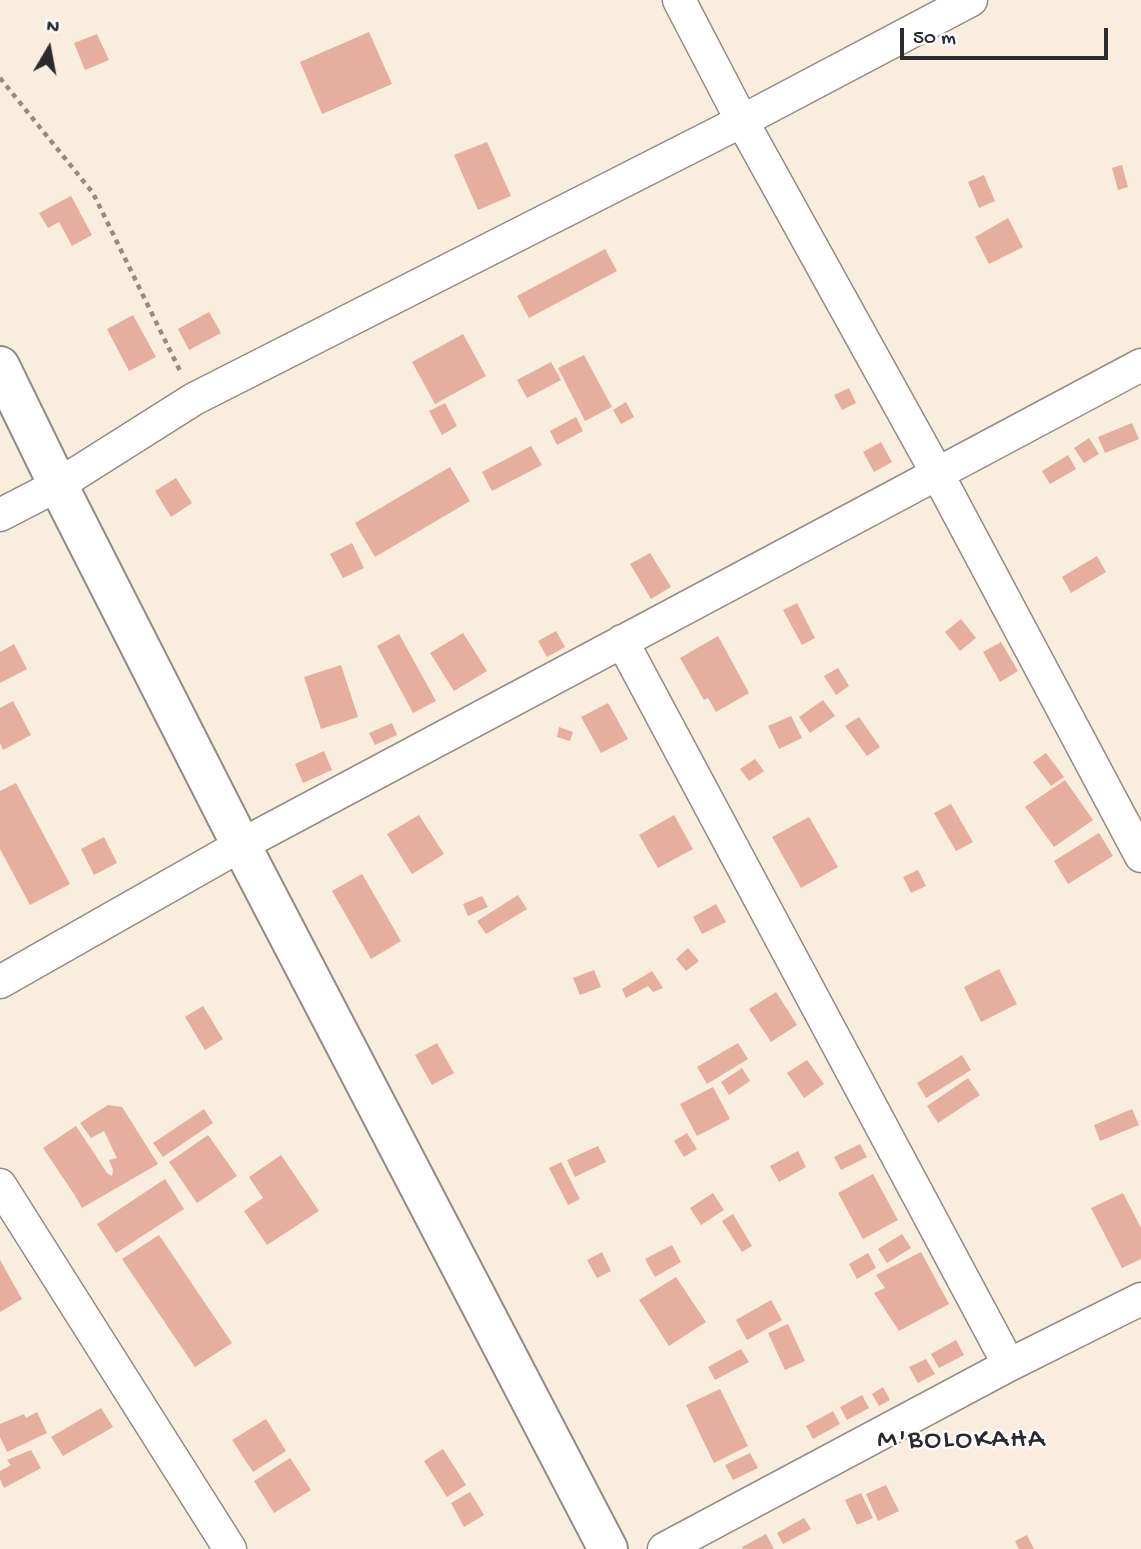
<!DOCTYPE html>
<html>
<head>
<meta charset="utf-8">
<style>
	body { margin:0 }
	#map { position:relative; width:1141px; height:1549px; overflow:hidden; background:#f9edde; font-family:"Gochi Hand",sans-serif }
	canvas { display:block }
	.north { position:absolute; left:14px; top:14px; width:70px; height:70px; -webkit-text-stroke:5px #fff; paint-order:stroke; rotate:10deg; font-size:19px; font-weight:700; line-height:28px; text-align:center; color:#2b2b2b }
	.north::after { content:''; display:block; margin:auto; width:24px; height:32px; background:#2b2b2b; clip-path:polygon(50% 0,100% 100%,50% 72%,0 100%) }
	.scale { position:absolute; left:900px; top:28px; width:208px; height:32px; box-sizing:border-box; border:4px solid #2b2b2b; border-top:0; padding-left:9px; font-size:21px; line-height:24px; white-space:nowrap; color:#2b2b2b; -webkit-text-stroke:5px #fff; paint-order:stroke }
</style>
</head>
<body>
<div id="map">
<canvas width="1141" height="1549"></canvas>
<div class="north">N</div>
<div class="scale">50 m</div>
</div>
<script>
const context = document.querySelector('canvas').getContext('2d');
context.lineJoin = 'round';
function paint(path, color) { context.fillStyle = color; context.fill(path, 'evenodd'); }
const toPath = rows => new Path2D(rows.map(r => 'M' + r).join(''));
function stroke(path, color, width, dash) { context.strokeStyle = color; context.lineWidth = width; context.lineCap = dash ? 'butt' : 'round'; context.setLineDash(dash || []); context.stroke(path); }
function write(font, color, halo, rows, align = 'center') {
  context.font = font + ' "Gochi Hand",sans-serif'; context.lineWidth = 5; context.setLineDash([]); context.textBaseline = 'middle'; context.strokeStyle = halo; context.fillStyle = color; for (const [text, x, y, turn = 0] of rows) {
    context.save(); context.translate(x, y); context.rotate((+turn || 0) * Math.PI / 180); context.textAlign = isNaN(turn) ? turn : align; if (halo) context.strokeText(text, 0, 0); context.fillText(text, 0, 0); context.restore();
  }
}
paint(toPath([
	[369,32,392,84,322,114,300,62],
	[97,34,109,60,85,70,74,43],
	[487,142,511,196,478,210,454,155],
	[1122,165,1128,187,1118,190,1112,168],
	[984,175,995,201,979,208,968,182],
	[71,196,92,235,72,246,59,222,48,228,39,213],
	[1008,218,1023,247,989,264,975,237],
	[605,249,617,271,529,318,517,296],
	[209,312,221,333,189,350,178,329],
	[133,315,156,357,129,371,107,329],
	[463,334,486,376,435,404,412,362],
	[584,355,612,407,585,421,558,368],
	[551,362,561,380,527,398,517,380],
	[849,388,856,403,842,410,834,395],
	[626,402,634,417,621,424,613,410],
	[445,403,457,426,442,435,429,411],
	[576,417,583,431,557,445,550,431],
	[1132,423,1139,439,1105,453,1098,437],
	[1089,438,1099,454,1084,463,1074,448],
	[881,442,892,462,874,472,863,452],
	[531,446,542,465,492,491,482,472],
	[1068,455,1076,469,1050,484,1042,471],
	[450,467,470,501,375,557,355,523],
	[176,478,192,503,171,517,155,491],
	[352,543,364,568,343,578,330,554],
	[650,553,671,587,651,599,630,564],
	[1097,556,1106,572,1071,593,1062,577],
	[797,603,815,638,802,645,783,610],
	[961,619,976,638,960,651,945,632],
	[556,631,565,647,547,657,538,641],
	[463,633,487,671,454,691,430,653],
	[399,634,436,701,413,713,377,646],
	[718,636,749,693,716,712,708,698,704,700,680,658],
	[1001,642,1018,671,1000,682,983,652],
	[14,644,27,669,0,683,0,652],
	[341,665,358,717,321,729,304,677],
	[838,668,849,686,836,695,824,676],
	[823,700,835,716,810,733,799,717],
	[13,701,31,735,3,750,0,743,0,708],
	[608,703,628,739,601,753,581,717],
	[791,716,802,738,779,749,768,726],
	[859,717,880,747,867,756,845,726],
	[392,723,397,735,375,745,369,733],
	[559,727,573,732,570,741,557,737],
	[324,751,332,770,303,783,295,764],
	[1046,753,1064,777,1051,786,1033,762],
	[755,759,764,771,749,781,740,769],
	[1065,780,1093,820,1054,847,1025,807],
	[16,783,70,884,30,905,0,849,0,791],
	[951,804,973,842,956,851,934,813],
	[419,815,444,854,412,874,387,834],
	[674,815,693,849,658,868,639,835],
	[809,817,838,867,801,888,772,837],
	[1099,833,1113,856,1068,884,1054,861],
	[104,837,117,863,94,875,81,849],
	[918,870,926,886,911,893,903,877],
	[362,874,401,941,371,959,332,891],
	[518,895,527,909,486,934,477,921],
	[482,896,488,907,468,916,463,904],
	[716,904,726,922,702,934,693,917],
	[688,948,699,961,686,971,676,959],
	[999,969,1017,1004,981,1022,964,987],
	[594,970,601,987,580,995,573,978],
	[652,971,663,988,653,992,648,986,626,998,622,989],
	[776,992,797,1025,771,1042,749,1009],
	[203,1006,223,1039,205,1050,185,1017],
	[437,1043,454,1073,432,1085,415,1055],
	[738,1043,748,1059,707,1084,697,1067],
	[962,1055,971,1070,926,1098,917,1083],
	[807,1060,824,1084,804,1098,787,1073],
	[742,1068,750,1081,729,1095,721,1082],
	[968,1078,980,1095,938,1123,927,1106],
	[713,1087,730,1119,697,1136,680,1104],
	[108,1105,122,1107,158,1164,82,1208,74,1194,43,1148,76,1126,107,1173,112,1176,113,1170,109,1160,117,1158,104,1131,91,1138,80,1123],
	[204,1109,213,1123,163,1157,153,1143],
	[1132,1109,1139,1125,1100,1141,1094,1125],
	[687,1133,697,1149,684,1157,674,1141],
	[208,1135,237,1176,197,1203,169,1162],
	[860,1144,867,1157,841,1170,834,1157],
	[598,1146,606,1162,575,1177,567,1160],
	[798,1151,806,1167,779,1182,770,1166],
	[281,1155,319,1211,267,1245,244,1211,263,1198,249,1177],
	[561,1162,580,1199,568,1205,549,1168],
	[873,1174,898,1220,863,1239,838,1193],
	[165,1179,184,1209,116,1253,97,1224],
	[713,1193,724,1210,701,1225,690,1208],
	[1123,1193,1141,1228,1141,1259,1122,1268,1091,1208],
	[733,1214,752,1246,742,1252,722,1221],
	[902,1234,911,1248,887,1263,878,1249],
	[159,1235,232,1343,195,1367,122,1259],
	[672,1245,681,1262,655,1277,645,1259],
	[602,1252,611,1271,597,1278,587,1260],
	[921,1252,949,1304,899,1331,874,1293,885,1288,876,1275],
	[868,1253,876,1268,857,1279,849,1264],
	[0,1260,22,1299,0,1312],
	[676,1277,706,1322,669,1346,639,1300],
	[771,1300,782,1320,747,1340,736,1320],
	[788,1324,805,1361,785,1370,768,1333],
	[956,1340,964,1355,939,1368,931,1354],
	[741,1349,749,1362,715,1380,708,1367],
	[926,1359,935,1374,918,1383,909,1367],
	[883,1387,890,1400,879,1406,872,1394],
	[720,1389,748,1446,714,1463,686,1405],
	[862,1395,869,1408,847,1420,840,1407],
	[101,1408,113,1427,63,1456,51,1437],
	[833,1411,840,1424,813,1439,806,1426],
	[37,1412,47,1433,7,1452,0,1437,0,1424,24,1414,26,1418],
	[266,1419,286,1451,253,1472,232,1440],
	[443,1449,466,1485,447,1497,424,1461],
	[31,1450,41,1468,4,1488,0,1479,0,1471,11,1465,7,1460],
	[750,1453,758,1468,733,1480,725,1465],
	[290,1458,311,1490,274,1513,254,1481],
	[886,1485,899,1511,878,1521,866,1494],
	[470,1492,484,1515,464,1527,451,1503],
	[861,1493,873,1518,857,1525,845,1500],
	[804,1518,811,1529,783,1544,777,1533],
	[766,1534,774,1549,743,1549,742,1547],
	[1027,1535,1034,1549,1019,1549,1015,1541]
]), '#e5ae9f');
const minor = toPath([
	[679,0,742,121,937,473,1141,856],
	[0,515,58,485,194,399,742,121,971,0],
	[622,641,1009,1365],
	[0,982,241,845,1141,365],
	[0,1185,230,1549],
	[664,1549,1009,1365,1141,1299]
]);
const primary = toPath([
	[0,366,58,485,241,845,608,1549]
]);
stroke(minor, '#928c84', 35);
stroke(primary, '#928c84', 42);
stroke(toPath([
	[0,78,93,193,181,373]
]), '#928c84', 4.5, [5, 5]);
stroke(minor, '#fff', 32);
stroke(primary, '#fff', 38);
context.letterSpacing = '2px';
write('28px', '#2b2b2b', '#fff', [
	["M'BOLOKAHA",962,1442]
]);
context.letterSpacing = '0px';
</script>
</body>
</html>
